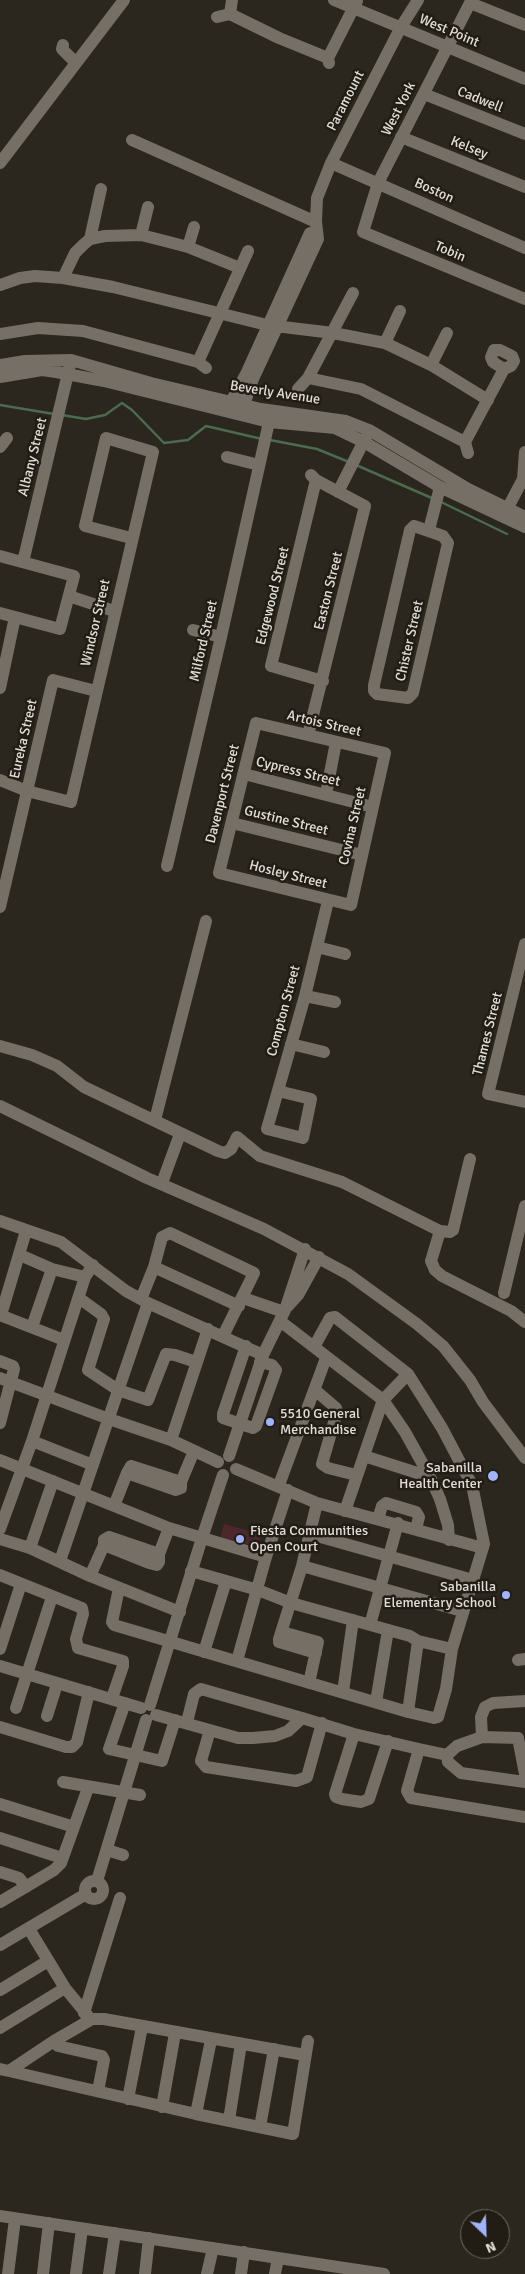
<!DOCTYPE html>
<html>
<head>
<meta charset="utf-8">
<style>
	body { margin:0 }
	#map { position:relative; width:525px; height:2274px; overflow:hidden; background:#2b261e; font-family:Signika,sans-serif }
	canvas { display:block }
	.north { position:absolute; left:460px; top:2209px; width:50px; height:50px; box-sizing:border-box; background:#211c14; border:1px solid #6e6a62; border-radius:50%; rotate:156deg; font-size:14px; font-weight:700; line-height:20px; text-align:center; color:#e1ded8 }
	.north::after { content:''; display:block; margin:auto; width:18px; height:22px; background:#a0b3fd; clip-path:polygon(50% 0,100% 100%,50% 72%,0 100%) }
</style>
</head>
<body>
<div id="map">
<canvas width="525" height="2274"></canvas>
<div class="north">N</div>
</div>
<script>
const context = document.querySelector('canvas').getContext('2d');
context.lineJoin = 'round';
function paint(path, color) { context.fillStyle = color; context.fill(path, 'evenodd'); }
const toPath = rows => new Path2D(rows.map(r => 'M' + r).join(''));
function stroke(path, color, width, dash) { context.strokeStyle = color; context.lineWidth = width; context.lineCap = dash ? 'butt' : 'round'; context.setLineDash(dash || []); context.stroke(path); }
function write(font, color, halo, rows, align = 'center') {
  context.font = font + ' Signika,sans-serif'; context.lineWidth = 5; context.setLineDash([]); context.textBaseline = 'middle'; context.strokeStyle = halo; context.fillStyle = color; for (const [text, x, y, turn = 0] of rows) {
    context.save(); context.translate(x, y); context.rotate((+turn || 0) * Math.PI / 180); context.textAlign = isNaN(turn) ? turn : align; if (halo) context.strokeText(text, 0, 0); context.fillText(text, 0, 0); context.restore();
  }
}
paint(toPath([
	[224,1524,261,1534,256,1554,219,1544]
]), '#4c282c');
stroke(toPath([
	[0,405,54,414],
	[62,415,86,419,105,415,122,403,132,410,164,443,188,440,206,426,262,439],
	[270,440,317,449,349,462],
	[356,465,434,499],
	[441,502,507,534]
]), '#4b6b4f', 2.5);
stroke(toPath([
	[334,0,525,79],
	[230,14,279,38,328,58],
	[217,17,230,14,232,0],
	[63,45,62,49,75,62],
	[329,63,328,58,357,1],
	[424,94,525,134],
	[401,137,525,187],
	[132,140,316,222],
	[0,163,124,0],
	[331,163,525,248],
	[363,232,378,183,470,3,525,25],
	[363,232,525,299],
	[141,235,148,207],
	[90,239,101,189],
	[188,247,194,227],
	[63,278,75,253,83,245,90,239,105,236,141,235,161,240,188,247,240,268],
	[0,285,20,278,35,276,63,278,113,287,267,325,333,333,385,343,431,365,488,400],
	[0,334,38,328,83,331,198,362,206,368],
	[385,343,400,311],
	[198,362,248,251],
	[0,365,25,361,71,360,151,383,261,409,346,421,369,430,468,489,525,517],
	[431,365,447,333],
	[0,377,42,370,56,372,104,381,269,422,335,428,364,442,440,487,525,527],
	[308,378,353,293],
	[298,389,308,378,361,389,465,442,468,453],
	[227,409,247,372,310,233],
	[241,413,253,379,318,239,316,222,317,198,331,163,401,27,418,0],
	[465,442,504,369,511,366,514,361,512,356,500,350,494,350,491,357,493,362,504,369],
	[0,447,7,438],
	[227,457,259,465],
	[311,475,316,480,365,506],
	[523,479,525,452],
	[316,480,271,666,323,681],
	[338,492,367,435],
	[504,515,523,479,525,480],
	[414,526,443,536,448,543,413,693,408,698,377,694,374,691,374,685,410,530,414,526],
	[429,530,440,487],
	[0,556,74,576,60,629,0,613],
	[23,562,70,365],
	[69,596,114,611],
	[193,630,221,637],
	[0,688,15,617],
	[256,723,385,753,351,905,219,873,256,723],
	[308,735,365,506],
	[244,774,373,807],
	[0,780,27,791,71,802,153,452,106,438,85,526,131,538],
	[326,794,336,742],
	[232,823,362,855],
	[167,866,221,637,269,422],
	[0,907,53,680,96,691],
	[525,944,488,1094,525,1102],
	[317,947,345,954],
	[305,996,335,1002],
	[291,1044,324,1052],
	[0,1046,32,1055,57,1066,84,1087,218,1151,225,1153,231,1149,237,1137,260,1156,342,1182,440,1231,450,1232,453,1230,470,1159],
	[278,1091,311,1099,303,1138,267,1129,305,996,328,901],
	[0,1106,147,1178,264,1229,348,1274,417,1324,443,1346,470,1380,483,1402,525,1458],
	[155,1120,206,921],
	[162,1183,180,1134],
	[0,1221,61,1242,126,1291,148,1303,263,1355],
	[440,1231,431,1261,435,1270,442,1276,511,1311,525,1322],
	[20,1255,52,1269,85,1277],
	[154,1267,239,1306],
	[504,1293,525,1206],
	[79,1298,101,1314,104,1319,88,1370,118,1390,148,1400,166,1354,175,1355,196,1362],
	[243,1298,284,1312],
	[141,1299,154,1267,162,1237,170,1233,254,1273,223,1336],
	[288,1306,298,1295,319,1257],
	[0,1315,64,1340],
	[1,1315,26,1231],
	[280,1321,383,1400,405,1432,430,1477,440,1499,448,1525,449,1540],
	[32,1327,52,1269],
	[246,1346,223,1414,223,1418,253,1428,256,1426,276,1370,272,1365,260,1362],
	[0,1361,13,1366,14,1369,0,1423],
	[0,1378,109,1419,171,1440,218,1462],
	[315,1390,336,1408,337,1412,322,1464,328,1468,356,1475],
	[171,1440,208,1329],
	[32,1441,93,1465],
	[229,1456,263,1355,285,1310,305,1249],
	[364,1456,430,1477],
	[0,1460,169,1528,266,1557],
	[131,1466,181,1482,181,1488,176,1490,127,1473,131,1466],
	[236,1469,317,1503,483,1548],
	[181,1482,194,1451],
	[279,1485,326,1358],
	[114,1506,127,1473],
	[345,1511,383,1400,408,1374],
	[378,1519,382,1506,386,1503,416,1512,419,1517,416,1529],
	[0,1529,32,1441,85,1277,93,1265],
	[310,1534,473,1580],
	[109,1537,159,1554,159,1562,157,1565,149,1563,104,1545,104,1540,109,1537],
	[0,1539,30,1548,90,1576,180,1612],
	[30,1548,53,1481],
	[159,1554,169,1528],
	[60,1561,148,1303],
	[302,1566,462,1611],
	[191,1571,258,1590,291,1603,410,1636,418,1641,452,1649],
	[0,1575,82,1608,83,1614,76,1639,78,1648,123,1661,123,1666,112,1698],
	[90,1576,104,1545],
	[119,1588,112,1622,114,1625,408,1712,434,1718,438,1717,446,1689,452,1649,484,1544,472,1485,442,1428,408,1374,335,1317,330,1318,314,1347],
	[370,1625,398,1523],
	[282,1632,318,1642,309,1683],
	[0,1649,21,1584],
	[204,1652,226,1581],
	[316,1653,279,1642,279,1639,302,1566,317,1503],
	[518,1660,525,1659],
	[237,1661,266,1557,288,1490],
	[0,1666,141,1708],
	[343,1692,353,1620],
	[376,1702,388,1630],
	[125,1703,109,1749,162,1761,175,1720],
	[150,1705,202,1538,223,1475],
	[16,1708,52,1597],
	[408,1712,418,1641],
	[156,1715,238,1738,253,1738,275,1736,288,1731,302,1718,354,1734,419,1749],
	[47,1716,57,1684],
	[187,1722,194,1694,201,1689,302,1718],
	[0,1727,66,1747,72,1747,77,1742,89,1692],
	[210,1730,201,1761,206,1767,296,1781,307,1777,322,1723],
	[354,1734,335,1794,336,1797,342,1799,361,1802,369,1799,388,1741],
	[482,1737,481,1717,485,1707,493,1703,525,1701],
	[447,1755,448,1762,461,1773,525,1782],
	[525,1774,518,1738,482,1737,457,1746,447,1755,419,1749,407,1791,411,1798,525,1817],
	[63,1782,140,1795],
	[0,1804,74,1827],
	[0,1838,62,1858],
	[107,1850,123,1855],
	[0,1872,19,1878,26,1887],
	'85 1890a9 9 0 1 1 18 0a9 9 0 1 1-18 0Z',
	[97,1881,146,1720],
	[0,1902,54,1870,61,1863,88,1788],
	[29,1929,65,1988,88,2016],
	[0,1945,86,1894],
	[0,1990,48,1961],
	[84,2013,120,1898],
	[0,2028,65,1988],
	[54,2041,58,2046,102,2056,104,2060,98,2091],
	[0,2069,9,2071,54,2041,92,2019,104,2019,305,2055],
	[9,2071,196,2114,211,2040],
	[128,2099,142,2027],
	[162,2107,175,2033],
	[196,2114,293,2134,308,2041],
	[229,2120,241,2044],
	[260,2127,274,2049],
	[0,2216,384,2274],
	[8,2274,15,2219],
	[43,2274,49,2223],
	[76,2274,82,2229],
	[109,2274,115,2233],
	[145,2274,149,2238],
	[207,2274,213,2248],
	[241,2274,244,2252],
	[275,2274,278,2258]
]), '#756f66', 12);
for (const [x, y, r, color] of [
	[270,1422,5,"#a0b3fd"],
	[493,1476,6,"#a0b3fd"],
	[240,1539,5,"#a0b3fd"],
	[506,1595,5,"#a0b3fd"]
]) { const dot = new Path2D(); dot.arc(x, y, r, 0, 2 * Math.PI); context.fillStyle = color; context.fill(dot); stroke(dot, '#211c14', 2); }
write('14px', '#e1ded8', '#211c14', [
	["West Point",449,31,23],
	["Cadwell",480,100,22],
	["Paramount",346,101,-63],
	["West York",399,109,-63],
	["Kelsey",469,148,22],
	["Boston",434,191,24],
	["Tobin",450,252,23],
	["Beverly Avenue",275,393,9],
	["Albany Street",33,457,-76],
	["Easton Street",329,591,-76],
	["Edgewood Street",273,596,-76],
	["Windsor Street",96,623,-77],
	["Milford Street",204,641,-77],
	["Chister Street",410,641,-77],
	["Artois Street",324,724,13],
	["Eureka Street",24,739,-77],
	["Cypress Street",298,772,14],
	["Davenport Street",223,794,-76],
	["Gustine Street",286,821,14],
	["Covina Street",353,826,-77],
	["Hosley Street",288,875,14],
	["Compton Street",284,1011,-75],
	["Thames Street",488,1034,-76]
]);
write('14px', '#e1ded8', '#211c14', [
	["5510 General",280,1414],
	["Merchandise",280,1430],
	["Sabanilla",482,1468,"right"],
	["Health Center",482,1484,"right"],
	["Fiesta Communities",250,1531],
	["Open Court",250,1547],
	["Sabanilla",496,1587,"right"],
	["Elementary School",496,1603,"right"]
], 'left');
</script>
</body>
</html>
